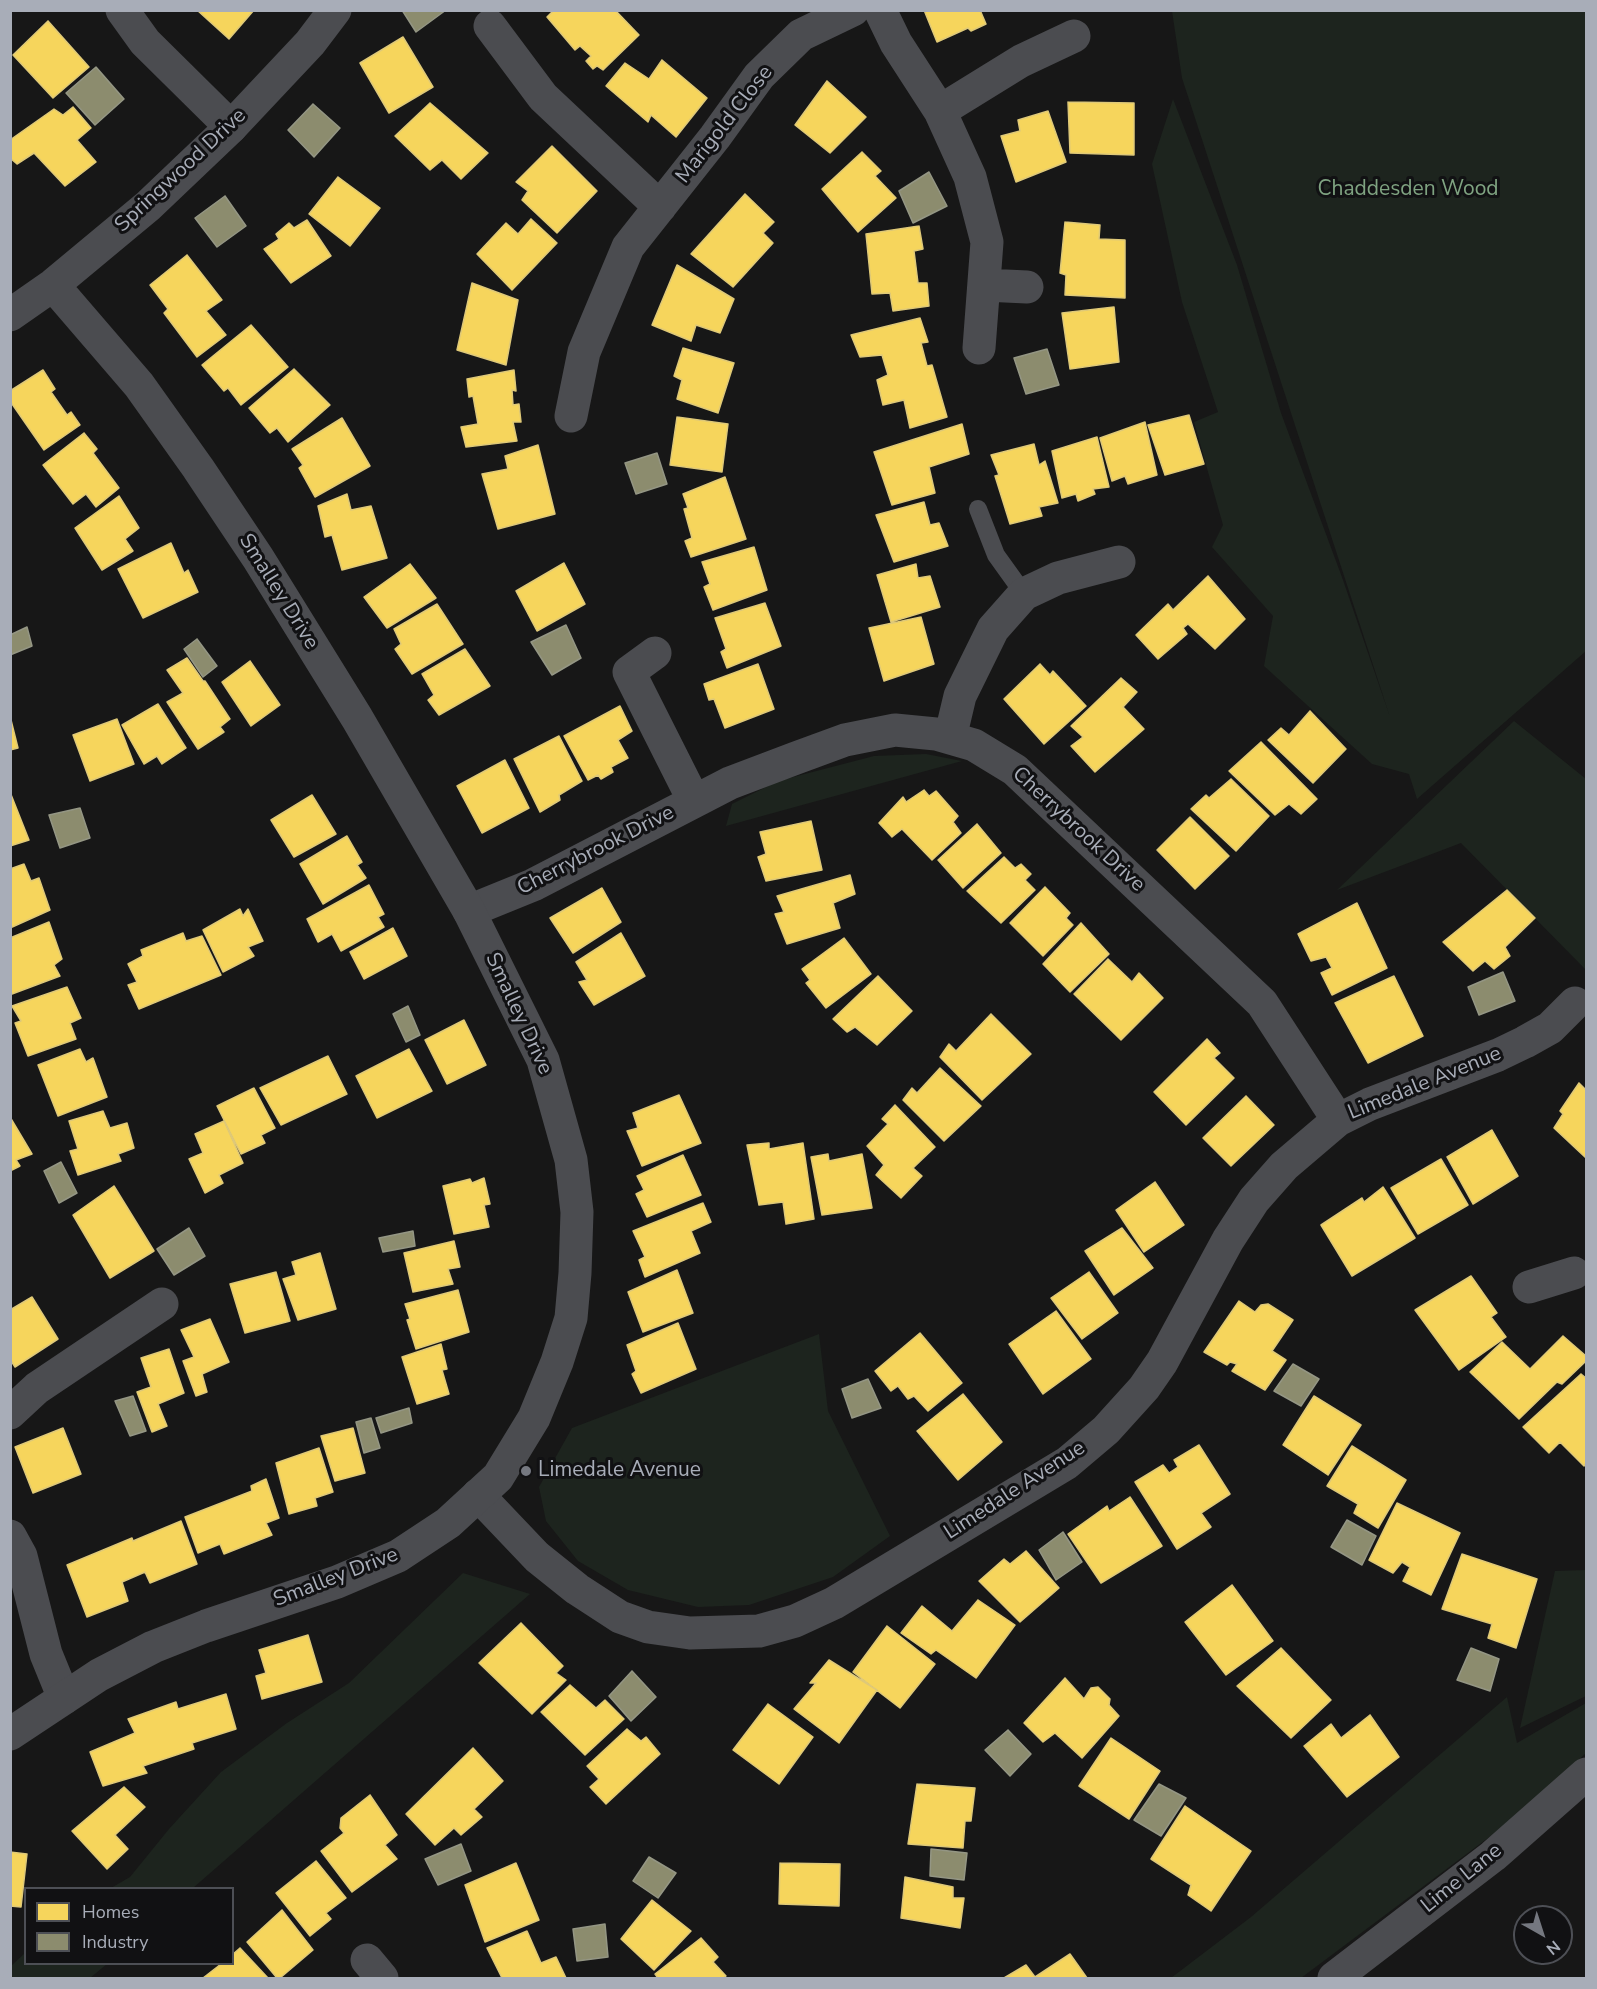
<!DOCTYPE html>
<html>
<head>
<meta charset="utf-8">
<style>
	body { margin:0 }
	#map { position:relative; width:1597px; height:1989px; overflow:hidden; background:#171717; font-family:"Nunito Sans",sans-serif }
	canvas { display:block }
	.frame { position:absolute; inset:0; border:12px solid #a8adb8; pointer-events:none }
	.legend { position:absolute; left:24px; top:1887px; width:210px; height:78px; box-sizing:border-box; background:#111113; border:2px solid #4d4f55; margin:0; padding:8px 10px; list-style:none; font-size:18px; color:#a8adb8 }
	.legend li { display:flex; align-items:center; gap:12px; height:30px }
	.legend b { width:30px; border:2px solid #4d4f55 }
	.north { position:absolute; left:1513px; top:1905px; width:60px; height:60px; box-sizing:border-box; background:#111113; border:2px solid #4d4f55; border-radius:50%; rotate:141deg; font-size:16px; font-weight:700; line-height:24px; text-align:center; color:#a8adb8 }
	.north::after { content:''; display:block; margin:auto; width:21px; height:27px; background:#757880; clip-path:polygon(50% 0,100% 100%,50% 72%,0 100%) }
</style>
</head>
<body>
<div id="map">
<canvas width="1597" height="1989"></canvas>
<div class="frame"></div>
<ul class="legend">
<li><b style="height:16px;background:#f6d55c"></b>Homes</li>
<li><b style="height:16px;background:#8c8c6e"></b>Industry</li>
</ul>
<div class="north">N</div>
</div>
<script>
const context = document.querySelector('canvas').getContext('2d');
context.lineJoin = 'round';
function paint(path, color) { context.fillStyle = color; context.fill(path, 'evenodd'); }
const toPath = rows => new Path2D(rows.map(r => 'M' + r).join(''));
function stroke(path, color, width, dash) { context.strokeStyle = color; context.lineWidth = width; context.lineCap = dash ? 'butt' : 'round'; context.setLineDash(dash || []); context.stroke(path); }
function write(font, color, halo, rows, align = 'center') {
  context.font = font + ' "Nunito Sans",sans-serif'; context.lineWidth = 6; context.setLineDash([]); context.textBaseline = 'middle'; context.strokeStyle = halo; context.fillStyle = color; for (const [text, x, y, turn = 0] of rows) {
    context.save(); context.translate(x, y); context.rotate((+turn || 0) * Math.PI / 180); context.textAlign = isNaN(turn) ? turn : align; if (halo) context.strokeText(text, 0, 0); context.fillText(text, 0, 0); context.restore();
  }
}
paint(toPath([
	[1172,11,1586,11,1586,651,1417,799,1409,774,1372,764,1264,666,1273,616,1212,547,1223,525,1194,422,1218,412,1182,302,1152,164,1173,99,1237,265,1281,413,1343,580,1390,717,1182,78],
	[1514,721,1586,779,1586,970,1461,843,1337,890],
	[926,754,962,761,726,826,732,804,778,781,874,756],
	[819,1334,828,1411,890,1536,833,1577,749,1605,698,1607,628,1590,578,1561,546,1521,539,1487,572,1428],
	[1586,1570,1586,1696,1520,1728,1555,1571],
	[463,1573,530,1594,193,1888,111,1888,130,1877,169,1829,221,1772,287,1723,349,1683],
	[1507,1697,1517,1743,1586,1703,1586,1753,1524,1811,1301,1978,1171,1978,1251,1917],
	[25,1953,26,1964,107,1964,90,1978,11,1978,11,1966]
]), '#1d241e');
const homes = toPath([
	[197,10,254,10,229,39,197,10],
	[554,10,615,10,639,35,603,70,597,66,593,69,586,61,591,56,580,46,575,50,547,17,554,10],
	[924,10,980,10,986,24,971,31,968,28,937,42,924,10],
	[48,21,89,67,53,98,13,55,48,21],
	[403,37,433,87,389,113,360,63,403,37],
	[662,60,707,98,676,137,651,115,648,122,606,86,625,63,649,79,662,60],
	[827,81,866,117,830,153,795,125,827,81],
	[1068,102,1134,103,1134,155,1070,153,1068,102],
	[430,103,488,153,461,179,442,160,430,170,395,136,430,103],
	[73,107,91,128,77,140,96,162,65,186,34,153,17,164,10,158,10,140,54,109,63,115,73,107],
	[1048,111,1066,162,1016,182,1001,136,1020,131,1018,120,1048,111],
	[552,146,597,191,557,233,522,200,528,191,516,182,552,146],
	[862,152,881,171,875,176,896,198,858,232,822,189,862,152],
	[338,177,380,208,350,246,309,214,338,177],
	[745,194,774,222,763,233,773,243,733,287,691,254,745,194],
	[531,219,557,243,512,290,477,254,506,223,518,234,531,219],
	[307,220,331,256,291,283,264,249,279,239,276,234,289,223,294,228,307,220],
	[1065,222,1100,225,1099,239,1125,240,1125,298,1065,295,1066,275,1060,273,1065,222],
	[919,226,923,249,914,251,918,283,927,283,929,306,893,311,890,293,872,294,866,234,919,226],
	[187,255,222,300,206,311,226,335,197,357,164,313,168,309,150,285,187,255],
	[677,265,734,299,720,333,696,325,691,341,652,325,677,265],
	[472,283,518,300,506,365,457,350,472,283],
	[1114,307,1119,362,1070,369,1062,313,1114,307],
	[920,318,928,342,921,343,927,366,932,365,947,417,910,428,904,400,883,405,877,380,888,375,882,355,860,357,851,335,920,318],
	[251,325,288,367,241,405,228,388,224,391,202,365,251,325],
	[683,348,734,363,718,413,677,399,682,380,674,376,683,348],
	[294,369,330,405,288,442,277,428,270,433,249,408,294,369],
	[43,370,55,389,51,392,67,415,71,412,80,425,44,450,10,401,10,391,43,370],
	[514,370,516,391,512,390,513,405,519,404,521,422,513,422,517,441,466,447,461,427,478,424,473,396,469,397,467,379,514,370],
	[1189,415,1204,464,1165,475,1148,425,1189,415],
	[677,417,728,424,722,472,670,465,677,417],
	[342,418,370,466,315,497,299,468,303,465,292,449,342,418],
	[1145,422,1157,475,1128,484,1125,476,1112,481,1100,438,1145,422],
	[962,424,969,454,929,467,935,493,892,505,874,452,962,424],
	[84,433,97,449,93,453,119,488,96,507,86,494,73,504,43,465,84,433],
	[1097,437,1109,487,1093,489,1095,494,1078,501,1076,494,1062,498,1052,451,1097,437],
	[1034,444,1039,465,1045,461,1058,503,1039,507,1042,516,1010,524,995,476,999,475,991,455,1034,444],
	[538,445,555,514,498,529,482,474,508,469,505,456,538,445],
	[725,477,746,539,691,557,685,541,692,538,684,509,688,508,683,494,725,477],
	[347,494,351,510,371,506,387,558,342,570,332,535,325,537,318,506,347,494],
	[119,496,139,528,125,539,133,551,102,570,75,528,119,496],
	[924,502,930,525,939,523,948,546,894,562,876,515,924,502],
	[171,543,184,573,188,570,198,592,143,618,118,569,171,543],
	[754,547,767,590,713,610,704,587,710,584,702,562,754,547],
	[564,563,585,604,537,631,516,591,564,563],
	[410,564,436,598,387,628,364,597,410,564],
	[916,564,918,578,930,576,940,607,891,622,877,575,916,564],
	[1208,576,1245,619,1215,649,1188,624,1183,628,1187,634,1158,659,1136,635,1168,604,1173,610,1208,576],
	[765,603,781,646,727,668,721,652,726,649,715,618,765,603],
	[437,604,463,644,412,674,395,649,401,644,394,629,437,604],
	[921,617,934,664,884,681,869,628,921,617],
	[465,649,490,686,439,715,428,700,434,695,422,674,465,649],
	[187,658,203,681,205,681,230,719,220,727,224,732,198,749,167,702,183,693,167,670,187,658],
	[250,661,280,705,251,726,222,682,250,661],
	[758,664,774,709,725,728,714,699,709,700,704,684,758,664],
	[1040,664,1050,675,1053,671,1086,706,1044,744,1004,699,1040,664],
	[1121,678,1137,692,1123,707,1144,729,1095,772,1071,746,1083,737,1071,726,1121,678],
	[158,704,186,748,162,764,157,756,144,764,122,725,158,704],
	[620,706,632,731,618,740,628,758,611,767,613,772,601,779,598,775,588,780,564,736,620,706],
	[1310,711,1346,749,1313,783,1268,740,1281,728,1289,735,1310,711],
	[117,719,134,764,90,781,73,735,117,719],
	[11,720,18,748,10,750,10,720,11,720],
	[559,736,582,781,559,795,560,800,540,812,514,759,559,736],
	[1261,742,1317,799,1301,814,1289,804,1275,815,1229,771,1261,742],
	[505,760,529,808,482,833,457,786,505,760],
	[1231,779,1269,816,1236,851,1191,809,1206,795,1209,798,1231,779],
	[924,790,929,796,936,791,958,816,953,822,961,833,932,860,902,829,892,837,879,823,903,797,906,802,924,790],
	[10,792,29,840,10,846,10,792],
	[312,795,336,834,294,857,271,820,312,795],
	[1190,817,1229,856,1195,889,1157,850,1190,817],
	[811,821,822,870,766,881,758,857,766,854,760,832,811,821],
	[977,824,1001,853,963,888,938,860,977,824],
	[347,836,362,862,357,865,366,878,323,904,300,864,347,836],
	[1004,857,1015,868,1021,864,1031,874,1025,880,1035,890,1001,923,967,891,1004,857],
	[24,864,31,881,39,878,50,910,10,928,10,869,24,864],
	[850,875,855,894,833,903,840,928,787,944,775,914,784,912,777,896,850,875],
	[369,885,384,914,378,917,384,927,341,951,332,934,318,942,307,919,369,885],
	[1045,887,1070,913,1066,918,1073,925,1043,956,1010,923,1045,887],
	[602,888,621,922,573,953,550,918,602,888],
	[1507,890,1535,918,1505,947,1510,956,1494,969,1485,961,1473,971,1443,942,1507,890],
	[1357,903,1387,968,1332,995,1321,973,1332,968,1326,957,1311,961,1298,934,1357,903],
	[240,909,243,916,248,909,263,941,248,947,254,956,223,972,203,930,240,909],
	[49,922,62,959,54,965,60,976,12,994,10,989,10,938,49,922],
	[1081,923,1109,954,1070,992,1043,964,1081,923],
	[393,928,407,956,364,979,350,952,393,928],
	[183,933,186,941,202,936,221,975,139,1009,128,985,137,982,128,964,143,956,141,950,183,933],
	[621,933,645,976,594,1005,579,982,587,980,576,962,621,933],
	[844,938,871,974,826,1008,806,983,810,980,802,969,844,938],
	[1108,959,1132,982,1139,973,1163,998,1121,1040,1074,994,1108,959],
	[878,976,912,1011,877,1045,855,1027,847,1032,833,1019,878,976],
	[1394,976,1423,1036,1368,1063,1335,1003,1394,976],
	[67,987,81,1018,70,1023,76,1039,28,1056,15,1023,21,1021,12,1006,67,987],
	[991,1014,1031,1054,982,1100,940,1057,949,1044,956,1051,991,1014],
	[464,1020,486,1065,447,1084,425,1040,464,1020],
	[1207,1039,1220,1053,1214,1058,1234,1078,1186,1125,1154,1092,1207,1039],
	[80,1049,86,1062,93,1058,107,1097,58,1116,38,1065,80,1049],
	[409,1049,432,1091,377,1118,356,1076,409,1049],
	[328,1056,347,1094,281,1125,260,1088,328,1056],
	[940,1068,981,1106,944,1141,903,1100,912,1088,917,1093,940,1068],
	[1579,1083,1586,1090,1586,1158,1554,1128,1563,1114,1560,1111,1579,1083],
	[254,1088,275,1128,261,1135,265,1143,241,1154,217,1106,254,1088],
	[679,1095,701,1143,642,1166,627,1131,638,1128,633,1113,679,1095],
	[1246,1096,1274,1125,1231,1166,1203,1138,1246,1096],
	[895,1105,935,1147,913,1168,922,1176,901,1198,876,1175,884,1165,867,1146,888,1124,882,1119,895,1105],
	[103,1111,110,1128,127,1123,134,1148,118,1154,121,1161,78,1175,70,1151,78,1149,69,1121,103,1111],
	[10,1117,32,1154,16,1160,20,1166,10,1171,10,1117],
	[224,1121,243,1163,219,1175,223,1183,205,1193,189,1159,203,1153,195,1134,224,1121],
	[1492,1130,1518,1176,1473,1204,1447,1157,1492,1130],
	[769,1143,769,1149,803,1143,814,1219,786,1224,783,1202,759,1205,747,1145,769,1143],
	[828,1154,829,1161,862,1154,872,1208,822,1215,811,1157,828,1154],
	[683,1155,701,1195,647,1217,636,1194,644,1190,637,1176,683,1155],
	[1441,1159,1468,1205,1418,1234,1391,1188,1441,1159],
	[484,1178,490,1204,484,1205,489,1227,454,1234,443,1186,470,1179,472,1183,484,1178],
	[1155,1182,1184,1225,1144,1252,1116,1210,1155,1182],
	[114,1186,154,1251,110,1278,73,1215,114,1186],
	[1383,1187,1415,1238,1352,1276,1321,1225,1362,1198,1364,1202,1383,1187],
	[703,1203,711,1222,691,1231,700,1253,645,1277,639,1260,645,1257,633,1231,703,1203],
	[1122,1228,1153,1268,1114,1295,1085,1251,1122,1228],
	[454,1241,460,1267,448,1269,453,1284,413,1292,404,1253,454,1241],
	[320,1253,336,1309,298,1320,283,1279,296,1275,292,1262,320,1253],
	[677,1270,693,1313,643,1332,628,1292,677,1270],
	[276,1272,290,1321,245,1333,230,1284,276,1272],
	[1089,1272,1118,1313,1082,1339,1051,1298,1089,1272],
	[1471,1276,1497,1313,1491,1317,1506,1337,1459,1370,1415,1310,1471,1276],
	[458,1290,469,1332,416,1349,407,1320,410,1319,405,1304,458,1290],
	[32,1297,58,1339,15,1367,10,1359,10,1310,32,1297],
	[1239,1301,1255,1312,1261,1305,1268,1304,1293,1320,1272,1351,1286,1360,1265,1390,1232,1371,1237,1364,1230,1362,1227,1365,1204,1352,1239,1301],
	[1056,1311,1091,1359,1043,1394,1009,1344,1056,1311],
	[210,1319,229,1362,202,1374,207,1392,196,1396,183,1361,194,1357,181,1330,210,1319],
	[678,1323,696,1369,641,1393,632,1374,636,1371,627,1345,678,1323],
	[920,1333,962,1383,928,1411,914,1396,908,1399,898,1386,891,1391,875,1371,920,1333],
	[1563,1336,1586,1356,1586,1361,1562,1384,1557,1382,1519,1419,1470,1372,1502,1342,1530,1369,1563,1336],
	[441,1344,447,1369,442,1370,449,1394,417,1404,402,1357,441,1344],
	[169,1349,184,1393,158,1404,167,1426,152,1432,137,1392,151,1387,141,1358,169,1349],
	[1581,1374,1586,1378,1586,1463,1584,1466,1560,1442,1549,1453,1523,1427,1581,1374],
	[963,1394,1002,1442,958,1480,917,1431,963,1394],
	[1314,1396,1361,1425,1328,1475,1283,1445,1314,1396],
	[63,1428,81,1474,33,1493,15,1447,63,1428],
	[353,1428,365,1473,335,1481,321,1436,353,1428],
	[1199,1445,1230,1494,1201,1513,1211,1527,1177,1549,1135,1482,1163,1465,1169,1473,1178,1467,1174,1460,1199,1445],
	[1352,1446,1406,1480,1378,1528,1354,1513,1358,1504,1327,1486,1352,1446],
	[319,1448,333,1492,315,1498,317,1506,289,1514,276,1463,319,1448],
	[266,1479,279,1518,266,1523,272,1535,224,1554,220,1544,198,1553,185,1517,252,1491,251,1486,266,1479],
	[1130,1497,1162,1546,1101,1583,1068,1534,1107,1506,1109,1511,1130,1497],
	[1397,1503,1460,1533,1431,1595,1403,1581,1410,1567,1402,1562,1393,1573,1369,1560,1397,1503],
	[181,1521,197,1564,150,1583,145,1572,122,1582,128,1601,87,1617,67,1565,132,1538,133,1541,181,1521],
	[1026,1551,1059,1588,1020,1622,979,1581,1004,1559,1010,1564,1026,1551],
	[1462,1554,1537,1579,1516,1648,1488,1638,1492,1624,1442,1609,1462,1554],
	[1232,1585,1273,1641,1226,1675,1185,1622,1232,1585],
	[978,1600,1015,1625,976,1678,936,1650,931,1654,901,1633,922,1606,952,1631,978,1600],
	[521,1623,563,1666,556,1673,566,1680,532,1714,479,1663,521,1623],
	[887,1626,935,1664,900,1708,853,1672,887,1626],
	[308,1635,322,1682,262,1699,256,1676,266,1673,259,1650,308,1635],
	[1281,1648,1331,1700,1291,1738,1237,1686,1281,1648],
	[829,1660,877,1690,839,1743,794,1709,816,1683,810,1683,829,1660],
	[1065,1678,1084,1699,1091,1688,1098,1687,1110,1699,1109,1705,1119,1716,1082,1758,1055,1733,1043,1742,1024,1723,1065,1678],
	[570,1685,596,1708,605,1700,624,1719,585,1755,541,1712,570,1685],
	[226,1694,236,1729,192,1743,194,1749,143,1766,147,1773,103,1786,90,1752,135,1733,128,1719,176,1702,178,1709,226,1694],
	[768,1704,813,1737,779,1784,733,1750,768,1704],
	[1370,1715,1399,1757,1347,1797,1304,1746,1331,1724,1341,1738,1370,1715],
	[627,1729,641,1741,646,1737,660,1754,606,1804,590,1787,599,1779,587,1766,627,1729],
	[1111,1738,1160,1771,1129,1819,1079,1786,1111,1738],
	[473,1748,503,1781,474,1809,482,1817,461,1835,454,1828,435,1845,406,1814,473,1748],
	[917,1784,975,1788,971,1821,965,1821,963,1848,908,1844,917,1784],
	[124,1787,145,1807,115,1835,128,1849,107,1869,72,1831,124,1787],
	[370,1795,397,1835,385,1845,397,1859,352,1892,321,1851,344,1833,340,1828,341,1818,370,1795],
	[1185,1806,1251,1851,1211,1911,1188,1895,1191,1885,1151,1859,1185,1806],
	[10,1852,27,1854,21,1907,10,1906,10,1852],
	[316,1861,346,1898,326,1913,331,1919,310,1936,276,1893,316,1861],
	[516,1863,539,1920,485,1942,465,1885,516,1863],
	[780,1863,840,1864,839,1906,779,1904,780,1863],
	[905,1877,953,1887,953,1898,964,1898,960,1928,901,1918,905,1877],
	[652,1900,691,1931,654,1970,621,1939,652,1900],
	[282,1910,313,1950,280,1978,277,1978,247,1942,282,1910],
	[527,1931,541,1963,556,1957,566,1978,502,1978,487,1948,527,1931],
	[701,1938,718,1957,713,1962,726,1976,723,1978,658,1978,655,1974,701,1938],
	[240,1948,268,1978,203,1978,221,1964,232,1964,232,1955,240,1948],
	[1070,1954,1087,1978,1004,1978,1026,1965,1035,1977,1070,1954]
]);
paint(homes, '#f6d55c');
stroke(homes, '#dfc978', 1.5);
const industry = toPath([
	[402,10,446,10,416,32,402,10],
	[96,67,124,99,95,125,66,93,96,67],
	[313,104,340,128,314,157,288,130,313,104],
	[929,172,947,206,913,223,899,191,929,172],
	[225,196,246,226,217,247,195,218,225,196],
	[1047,349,1059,385,1026,394,1014,358,1047,349],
	[657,453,667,484,636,494,625,463,657,453],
	[566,625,581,658,552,675,531,642,566,625],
	[27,627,32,646,10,655,10,635,27,627],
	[197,639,217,666,203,677,184,649,197,639],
	[80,808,90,838,60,848,49,815,80,808],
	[1503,972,1515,1001,1479,1015,1468,987,1503,972],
	[408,1006,420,1035,406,1042,393,1014,408,1006],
	[61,1162,77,1193,59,1203,44,1171,61,1162],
	[189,1228,205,1256,174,1275,157,1249,189,1228],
	[413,1231,415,1246,383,1252,379,1238,413,1231],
	[1293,1364,1319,1379,1301,1406,1274,1391,1293,1364],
	[868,1379,881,1408,852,1418,842,1389,868,1379],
	[133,1396,146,1431,130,1436,115,1401,133,1396],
	[409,1408,412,1423,381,1433,376,1418,409,1408],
	[371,1418,380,1448,364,1453,356,1422,371,1418],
	[1347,1520,1376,1536,1362,1565,1331,1547,1347,1520],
	[1063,1532,1082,1562,1056,1580,1039,1550,1063,1532],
	[1471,1648,1499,1659,1490,1691,1457,1680,1471,1648],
	[632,1671,656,1697,631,1721,609,1696,632,1671],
	[1008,1730,1031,1754,1010,1776,985,1750,1008,1730],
	[1159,1784,1186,1798,1161,1836,1134,1820,1159,1784],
	[461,1844,471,1871,438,1885,425,1859,461,1844],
	[931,1849,967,1853,964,1880,930,1876,931,1849],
	[649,1857,676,1873,658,1898,633,1881,649,1857],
	[605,1924,608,1957,577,1961,573,1929,605,1924]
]);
paint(industry, '#8c8c6e');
stroke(industry, '#949684', 1.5);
stroke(toPath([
	[978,509,996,555,1024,594]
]), '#4b4c50', 18);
stroke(toPath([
	[122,10,145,42,231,127],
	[880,10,896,43,940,111,970,177,987,242,979,348],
	[490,26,543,97,660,207],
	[940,111,1021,61,1074,36],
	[984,285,1027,287],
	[571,416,584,352,628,247,715,137,759,76,801,35,853,10],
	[655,653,629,672,694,801],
	[950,738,960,696,993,629,1024,594,1058,578,1119,562],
	[469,911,533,885,730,783,796,758,845,740,895,730,936,734,974,745,1015,770,1262,1003,1338,1120],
	[1529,1287,1574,1273],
	[10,1413,37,1388,162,1304],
	[478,1495,537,1557,577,1589,620,1617,648,1627,690,1633,759,1631,795,1621,834,1603,1067,1463,1106,1430,1144,1388,1162,1362,1228,1240,1254,1200,1284,1166,1338,1120,1370,1104,1498,1055,1525,1042,1550,1028,1575,1003],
	[10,1536,21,1556,46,1654,64,1698],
	[367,1960,382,1978]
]), '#4b4c50', 33);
stroke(toPath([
	[10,315,53,285,148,206,231,127,310,43,335,10],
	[10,1734,99,1675,153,1647,206,1626,337,1582,398,1556,448,1523,498,1477,534,1418,557,1362,571,1318,575,1273,577,1212,571,1160,543,1060,469,911,357,718,258,558,198,468,139,385,53,285],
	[1334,1978,1493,1856,1586,1774]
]), '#4b4c50', 33);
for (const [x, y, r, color] of [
	[526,1471,6,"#757880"]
]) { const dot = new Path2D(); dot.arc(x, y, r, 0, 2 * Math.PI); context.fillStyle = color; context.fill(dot); stroke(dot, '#111113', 2); }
write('21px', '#a8adb8', '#111113', [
	["Marigold Close",725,125,-52],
	["Springwood Drive",181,171,-43],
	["Smalley Drive",278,592,58],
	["Cherrybrook Drive",1078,830,43],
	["Cherrybrook Drive",596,851,-27],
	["Smalley Drive",518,1014,65],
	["Limedale Avenue",1425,1084,-22],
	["Limedale Avenue",1015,1491,-33],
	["Smalley Drive",336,1578,-21],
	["Lime Lane",1462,1879,-39]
]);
write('21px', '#7fa381', '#111113', [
	["Chaddesden Wood",1408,190]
]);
write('21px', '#a8adb8', '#111113', [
	["Limedale Avenue",538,1471]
], 'left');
</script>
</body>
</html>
